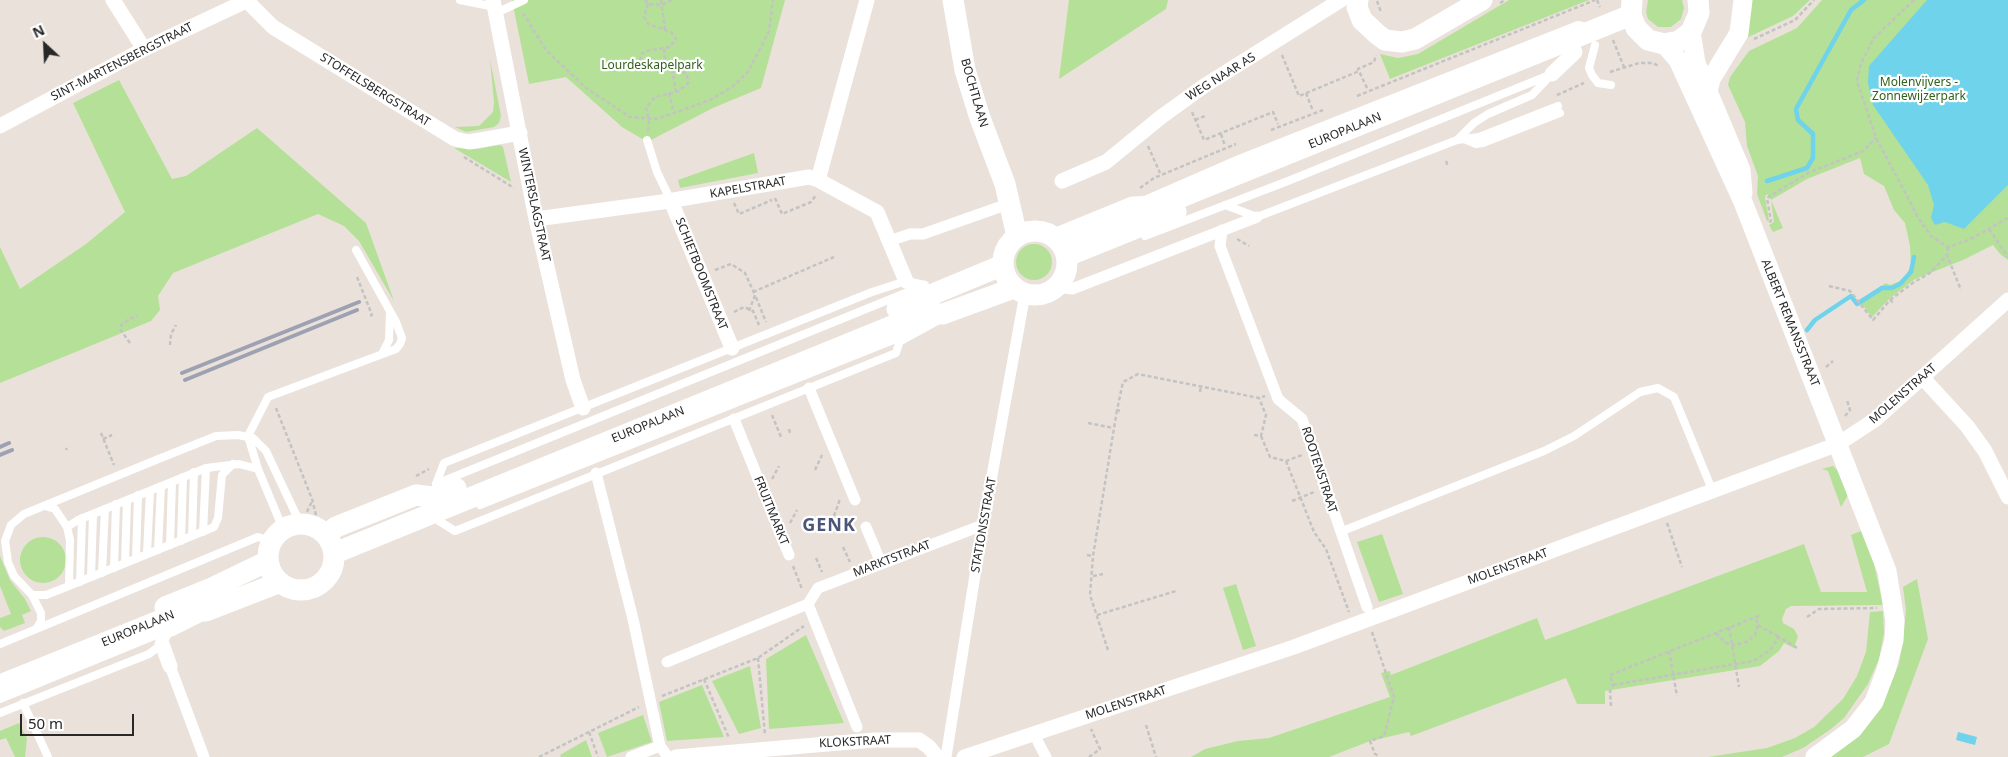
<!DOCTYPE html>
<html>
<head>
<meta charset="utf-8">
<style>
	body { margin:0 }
	#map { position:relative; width:2008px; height:757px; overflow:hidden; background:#eae2da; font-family:"Noto Sans",sans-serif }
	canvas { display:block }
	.north { position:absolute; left:20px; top:20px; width:50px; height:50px; -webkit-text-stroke:4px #fff; paint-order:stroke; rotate:335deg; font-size:14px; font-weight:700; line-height:20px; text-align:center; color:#282828 }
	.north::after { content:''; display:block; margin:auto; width:18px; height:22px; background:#282828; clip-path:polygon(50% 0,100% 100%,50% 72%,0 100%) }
	.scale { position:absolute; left:20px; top:714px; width:114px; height:22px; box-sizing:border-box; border:2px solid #282828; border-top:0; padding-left:6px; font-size:15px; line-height:18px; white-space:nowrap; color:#282828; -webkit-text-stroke:4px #fff; paint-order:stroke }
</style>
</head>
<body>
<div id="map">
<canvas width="2008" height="757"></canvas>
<div class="north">N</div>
<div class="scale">50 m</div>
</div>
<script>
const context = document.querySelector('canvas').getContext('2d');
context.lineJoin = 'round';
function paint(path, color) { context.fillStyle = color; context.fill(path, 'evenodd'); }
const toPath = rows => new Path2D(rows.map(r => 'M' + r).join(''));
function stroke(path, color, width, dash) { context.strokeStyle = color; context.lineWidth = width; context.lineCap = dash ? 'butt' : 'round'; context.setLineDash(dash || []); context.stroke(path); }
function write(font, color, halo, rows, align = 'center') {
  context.font = font + ' "Noto Sans",sans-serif'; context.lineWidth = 4.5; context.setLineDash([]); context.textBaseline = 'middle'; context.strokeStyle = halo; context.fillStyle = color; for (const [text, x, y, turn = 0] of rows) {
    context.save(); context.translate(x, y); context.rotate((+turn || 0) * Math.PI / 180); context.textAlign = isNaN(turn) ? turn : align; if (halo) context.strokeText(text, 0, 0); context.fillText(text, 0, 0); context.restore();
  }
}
paint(toPath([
	[512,0,785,0,761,88,713,108,651,140,644,140,622,127,566,77,529,84],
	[1069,0,1168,0,1166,9,1059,79],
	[1509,0,1589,0,1390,79,1380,54,1398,58,1418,54],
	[1648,0,1682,0,1684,8,1681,19,1671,27,1658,27,1648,19,1646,12],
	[1747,0,1810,0,1793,16,1742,40],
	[1822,0,2008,0,2008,260,2000,254,1993,245,1963,260,1915,279,1889,299,1872,317,1859,301,1886,283,1890,285,1903,280,1911,266,1910,246,1905,223,1894,210,1884,186,1864,174,1860,158,1807,179,1771,200,1783,228,1773,232,1769,225,1774,222,1771,200,1767,194,1765,197,1769,220,1767,221,1757,194,1758,176,1747,146,1745,122,1728,85,1730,77,1749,51,1797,28],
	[490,59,501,116,499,123,494,127,466,132,455,127,479,126,493,112,494,102],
	[119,80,172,179,186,176,257,128,366,223,394,301,359,241,344,226,318,214,173,273,158,296,160,310,151,321,0,383,0,247,20,289,86,244,125,212,73,103],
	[500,145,503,147,511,182,454,148,477,149],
	[754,153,758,173,680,188,678,180],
	'1016 262a18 18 0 1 1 36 0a18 18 0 1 1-36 0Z',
	[1833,466,1837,470,1848,495,1841,507,1828,471,1822,469],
	[1861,531,1874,564,1883,605,1791,606,1786,609,1782,619,1783,623,1794,629,1798,636,1794,648,1784,643,1779,651,1760,666,1605,691,1605,704,1577,704,1566,678,1411,736,1409,732,1370,741,1329,757,1191,757,1205,749,1238,741,1269,738,1390,697,1381,673,1390,671,1391,675,1537,618,1545,640,1804,544,1821,592,1867,592,1851,535],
	[1382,534,1403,594,1379,602,1357,542],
	'20 560a23 23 0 1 1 46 0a23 23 0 1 1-46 0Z',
	[0,556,10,580,25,599,31,611,22,615,25,623,4,631,0,627,0,618,11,614,0,586],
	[1917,579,1928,639,1889,744,1863,757,1831,757,1874,717,1888,690,1899,664,1903,640,1906,610,1903,587],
	[1236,584,1256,646,1243,650,1223,588],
	[1883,611,1884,633,1879,659,1868,684,1844,718,1831,729,1803,748,1782,757,1708,757,1767,748,1795,738,1814,727,1843,699,1857,676,1866,652,1870,612],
	[806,635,844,723,769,729,766,659],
	[750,666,761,728,739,734,712,681],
	[702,685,724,737,667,741,659,702],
	[643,715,652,742,607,757,598,733],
	[19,723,27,738,25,757,15,757,6,738,0,740,0,731],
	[586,740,592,757,561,757,560,755]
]), '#b5e097');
paint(toPath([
	[1927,0,2008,0,2008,185,1964,229,1945,222,1935,225,1931,218,1934,205,1928,185,1873,105,1868,83,1869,66],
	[1958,732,1977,737,1975,745,1956,740]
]), '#6ed3eb');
stroke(toPath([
	[1767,181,1807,168,1813,158,1813,134,1798,120,1796,109,1851,10,1864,0],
	[1807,330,1815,320,1851,296,1857,304,1882,288,1892,288,1900,284,1911,272,1914,257]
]), '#6ed3eb', 4.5);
stroke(toPath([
	[645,0,648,4,662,5,672,0],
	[661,0,665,30],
	[1597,0,1600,7],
	[1914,0,1874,38,1861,63,1857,81,1876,138,1919,219,1931,236,1948,247,1969,240,2008,218],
	[1377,1,1381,12],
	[1500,3,1505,0],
	[648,4,644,17,648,24,671,32,676,39,670,47,646,51,641,54,640,61,646,70,677,69,687,74,688,83,679,91,655,97,646,108,649,120,648,131],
	[523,13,546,50,586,88,630,117,657,119,710,100,732,87,748,72,769,31,773,0],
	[1754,39,1795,20,1814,0],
	[1613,40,1624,67],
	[664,49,666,69],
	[1282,55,1299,96,1359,71],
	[672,69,676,92],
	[1610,72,1639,63,1653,63,1659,66],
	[1367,88,1358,69,1374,62,1376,55],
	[669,93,674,114],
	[1306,93,1313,111],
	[1557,95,1584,83],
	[1357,96,1595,0],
	[1192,112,1204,140,1273,112,1278,124],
	[1195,120,1205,116],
	[1271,130,1323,110],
	[1221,134,1225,146],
	[1148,146,1160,173],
	[464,157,514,188],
	[1446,161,1448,167],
	[1140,188,1154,178,1236,144],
	[775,198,782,214,811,202,816,195],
	[734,203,739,214,772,200],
	[1769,222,1771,221,1767,198,1808,173,1863,151,1876,138],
	[1989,229,2008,257],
	[1237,239,1249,246],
	[1948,247,1947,255,1961,290],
	[715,270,731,264,745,273,755,295],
	[357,277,372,315,368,317],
	[1829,286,1850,291,1873,320,1890,300,1894,303],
	[753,292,834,257],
	[1890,300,1914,282,1930,273,1947,255],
	[749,311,755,295,766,322],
	[734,312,744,307,753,311,759,325],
	[130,343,120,329,122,324,137,315],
	[170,345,171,334,176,325],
	[1826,367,1833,361],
	[1200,392,1201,386],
	[276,408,312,499,317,519],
	[1120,411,1117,410,1123,382,1138,374,1259,398,1265,396],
	[772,415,781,437],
	[1845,416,1850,410,1847,400],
	[1088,423,1113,428],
	[789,429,790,433],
	[101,433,114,465],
	[1254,435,1261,436,1266,415,1259,398],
	[1261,436,1270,457,1286,461,1302,455],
	[103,439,112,435],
	[66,448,67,450],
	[1286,461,1314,532,1326,549,1349,612],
	[815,470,822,455],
	[416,476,429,469],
	[772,479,779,466],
	[1292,501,1314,492],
	[307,512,312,501],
	[834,516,840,499],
	[790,523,797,510],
	[1667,523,1682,567],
	[843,547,850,562],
	[1087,555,1093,556],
	[816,558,822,572],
	[793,566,802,589],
	[1093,576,1103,574],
	[1097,615,1176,591],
	[1807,617,1819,609,1877,608],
	[1758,625,1779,637],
	[1729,627,1739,687],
	[1372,632,1394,697,1384,736,1370,741,1375,754,1379,756],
	[1716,633,1726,643,1735,645,1746,642,1755,635,1758,625,1756,617],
	[1108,650,1090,595,1093,556,1117,410],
	[1669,651,1677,696],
	[758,658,765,735],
	[704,679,729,738],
	[1613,685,1753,661,1770,650,1779,637,1797,648],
	[662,696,758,658,804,626],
	[1611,706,1610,691,1613,685,1610,675,1761,615],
	[1146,725,1156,757],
	[589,732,598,757],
	[539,757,639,707],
	[1089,757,1100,749,1091,729]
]), '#c3c3c3', 2.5, [4, 2.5]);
stroke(toPath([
	[460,0,495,7],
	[496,13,524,0],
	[1595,45,1589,68,1592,75,1598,83,1611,85],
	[1464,139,1476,144,1483,143,1560,113],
	[647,140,657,172,671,201],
	[1457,140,1474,123,1488,114,1532,95,1551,75],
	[1145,200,1239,159,1578,25,1586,27],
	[1225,205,1257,217,1457,140,1479,137,1558,106],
	[1145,236,1288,181,1552,74],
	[383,352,389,340,390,312],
	[258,469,248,436,268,397,396,349,400,344,402,338,396,322,356,250],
	[436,484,444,463,872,292,906,281,925,285],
	[436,484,925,285],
	[480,505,901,337],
	[45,506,55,509,67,527,70,540,69,586],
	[439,521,455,531,490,517,896,353,901,337],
	[67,527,78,520,206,468,239,464,258,469,283,529],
	[203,532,206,468],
	[1340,532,1544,451,1574,436,1640,392,1658,388,1674,397,1713,492],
	[192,536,194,472],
	[181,541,183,477],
	[170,545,172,482],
	[158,550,161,486],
	[147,554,150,491],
	[136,559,138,495],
	[125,563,127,500],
	[114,568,116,504],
	[102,573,105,509],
	[91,577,93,514],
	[80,582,82,518],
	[32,595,46,595,69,586,214,527,218,518,222,475,233,464],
	[36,629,41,621,41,613,32,595,14,576,8,562,5,541,11,525,24,514,156,460,216,436,238,435,253,438,266,451,300,523],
	[0,644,258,537,271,541],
	[0,699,171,629],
	[23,703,48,757],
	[0,713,149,654,162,644,171,629]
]), '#fff', 8);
stroke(toPath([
	[1222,230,1220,246,1278,399,1302,419,1367,607],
	[889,241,910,234,923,234,1008,204],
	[1057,287,1072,289,1257,217],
	[809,388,855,500],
	[734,419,789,555],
	[596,473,633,619,660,746,668,757],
	[866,527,881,563],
	[808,604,818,588,983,525],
	[808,604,857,727],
	[667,662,808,604],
	[170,666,204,757],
	[1038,742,1046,757],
	[631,757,660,746],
	[946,757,983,525,1025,294]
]), '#fff', 11);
stroke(toPath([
	[113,0,144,49],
	[246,0,273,27,455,139,469,142,520,133],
	[493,0,536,219,573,380,583,408],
	[1552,74,1575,52],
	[0,126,144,49,246,1],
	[818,180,867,0],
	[1062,181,1106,162,1161,117,1204,86,1341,0],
	[671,201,732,348],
	[536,219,662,202,809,177,818,180,877,212,906,281],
	[901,337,943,314],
	[1922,377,1967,426,1985,451,2008,497],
	[171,629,201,614],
	[162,644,170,666],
	[676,757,874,740,919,740,929,747,937,757],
	[964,757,1294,647,1838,444,1876,419,2008,300]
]), '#fff', 15);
stroke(toPath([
	[1691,32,1696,63,1741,170,1743,193],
	[1664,44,1678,60,1743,202,1887,571,1895,621,1894,640,1886,670,1874,702,1853,729,1815,757],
	[1708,92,1711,79,1739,33,1743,0]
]), '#fff', 19);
stroke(toPath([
	[953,0,965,70,980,118,1005,184,1017,236],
	[1358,0,1357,7,1362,20,1377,34,1385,40,1402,42,1415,39,1482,0],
	[1632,0,1631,15,1636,28,1648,40,1664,44,1679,41,1691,32,1699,13,1698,0],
	'1003 263a32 32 0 1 1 64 0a32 32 0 1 1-64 0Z',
	[1057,238,1133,207,1159,206,1631,15],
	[1067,256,1176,212],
	[897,309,1003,265],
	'268 557a33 33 0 1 1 66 0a33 33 0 1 1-66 0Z',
	[326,535,336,527,416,495,433,497,456,488],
	[335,553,924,313,943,314,1014,288],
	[165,607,212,588,268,561],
	[0,685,186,610,206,611,278,583]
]), '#fff', 21);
stroke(toPath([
	[182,373,359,302],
	[185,380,357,310],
	[0,447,9,443],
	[0,455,12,450]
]), '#9da1b2', 4);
write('12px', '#282828', '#fff', [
	["SINT-MARTENSBERGSTRAAT",122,62,-27],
	["WEG NAAR AS",1221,77,-32],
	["STOFFELSBERGSTRAAT",375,90,32],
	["BOCHTLAAN",974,93,74],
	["EUROPALAAN",1345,131,-22],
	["KAPELSTRAAT",748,188,-10],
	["WINTERSLAGSTRAAT",534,205,78],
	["SCHIETBOOMSTRAAT",701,274,68],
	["ALBERT REMANSSTRAAT",1790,323,68],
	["MOLENSTRAAT",1903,394,-41],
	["EUROPALAAN",648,425,-22],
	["ROOTENSTRAAT",1319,470,72],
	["FRUITMARKT",771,511,68],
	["STATIONSSTRAAT",984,525,-80],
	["MARKTSTRAAT",892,559,-21],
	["MOLENSTRAAT",1508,567,-20],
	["EUROPALAAN",138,629,-22],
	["MOLENSTRAAT",1126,703,-18],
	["KLOKSTRAAT",855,742,-3]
]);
write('12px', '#2f621b', '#fff', [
	["Lourdeskapelpark",652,66],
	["Molenvijvers -",1919,83],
	["Zonnewijzerpark",1919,97]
]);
context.letterSpacing = '1px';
write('bold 18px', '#4a5577', '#fff', [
	["GENK",829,526]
]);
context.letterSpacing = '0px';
</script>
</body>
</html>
